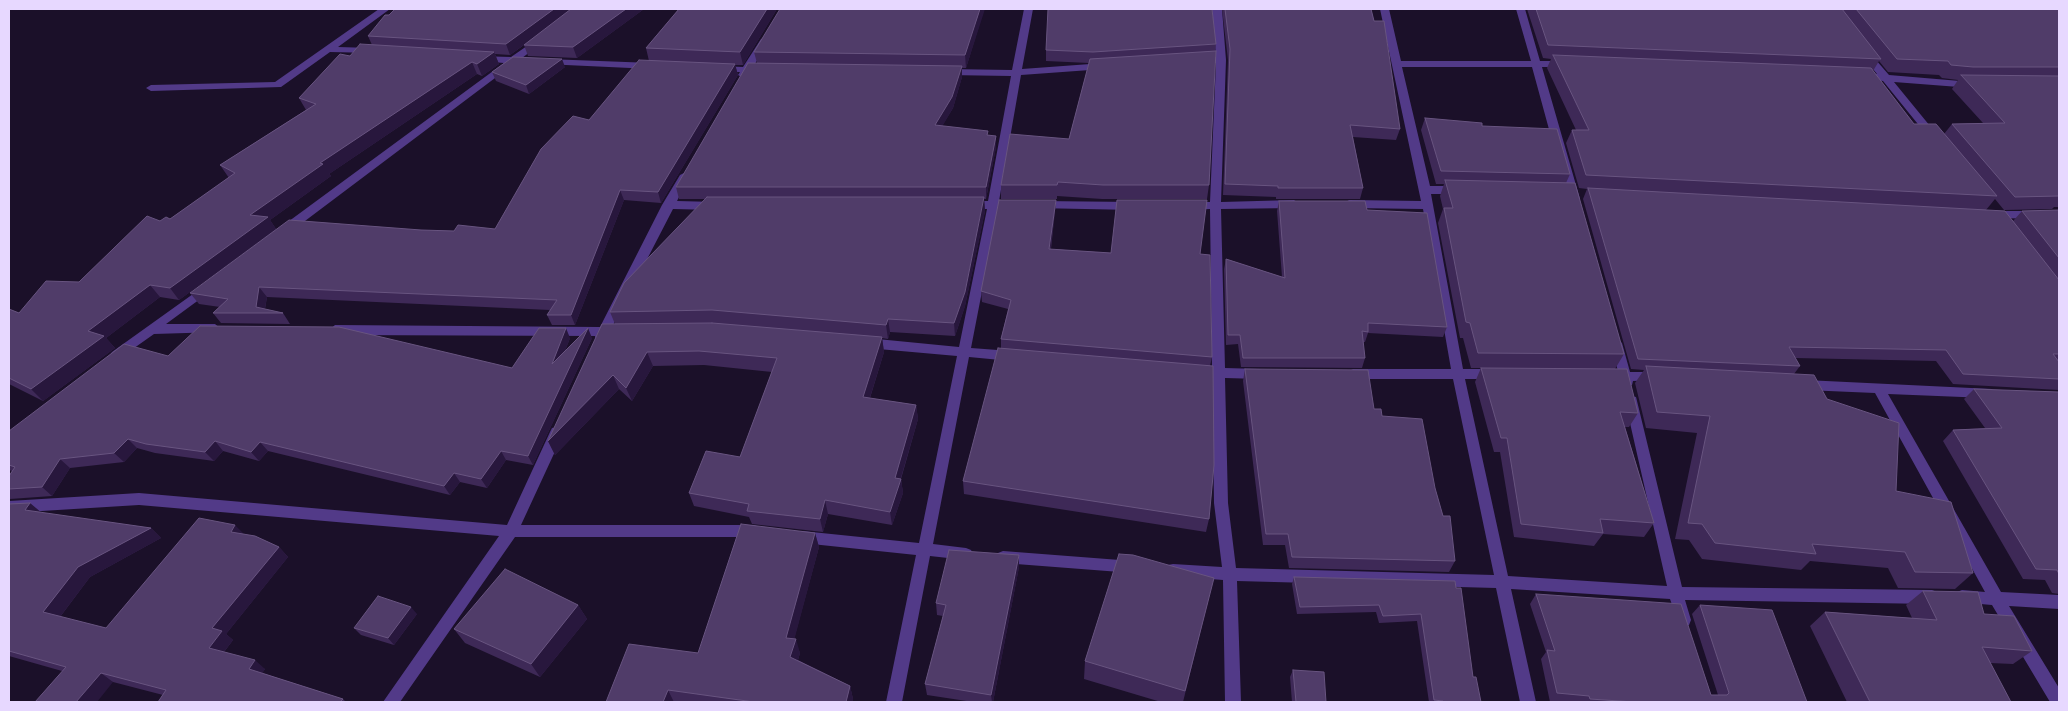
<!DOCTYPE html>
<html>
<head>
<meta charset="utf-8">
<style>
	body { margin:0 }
	#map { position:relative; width:2068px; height:711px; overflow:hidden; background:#1b1029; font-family:"Archivo Narrow",sans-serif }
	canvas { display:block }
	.frame { position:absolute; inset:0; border:10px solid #e7d8ff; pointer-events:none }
</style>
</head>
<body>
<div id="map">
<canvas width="2068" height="711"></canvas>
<div class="frame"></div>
</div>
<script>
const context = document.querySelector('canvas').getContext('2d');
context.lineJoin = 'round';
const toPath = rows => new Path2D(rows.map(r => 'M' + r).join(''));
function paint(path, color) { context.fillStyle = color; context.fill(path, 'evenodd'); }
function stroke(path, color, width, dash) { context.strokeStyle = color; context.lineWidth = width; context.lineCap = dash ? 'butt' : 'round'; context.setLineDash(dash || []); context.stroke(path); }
paint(toPath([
	[379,9,390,9,338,47,372,48,375,49,375,53,330,52,281,87,151,91,146,88,151,85,275,82,379,9],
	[1024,9,1033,9,1022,69,1104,63,1109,66,1104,69,1021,75,999,201,1014,201,1020,205,1014,209,998,209,971,348,1011,351,1017,356,1011,361,969,357,933,544,966,548,971,550,973,554,971,558,966,560,930,556,902,702,886,702,916,555,802,543,797,541,795,537,797,533,802,531,919,543,957,356,867,348,861,343,867,338,959,347,987,209,969,209,963,205,969,201,988,201,1011,76,947,75,942,72,947,69,1012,70,1024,9],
	[1212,9,1222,9,1226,60,1221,202,1294,200,1300,204,1294,208,1221,209,1225,368,1260,369,1264,371,1266,374,1264,377,1260,379,1225,378,1228,503,1236,568,1494,575,1453,379,1353,379,1349,377,1347,374,1349,371,1353,369,1451,369,1423,209,1349,208,1343,204,1349,200,1421,201,1380,9,1389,9,1401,61,1531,61,1516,9,1525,9,1540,61,1565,61,1570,64,1565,67,1542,67,1580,199,1578,202,1574,203,1568,199,1532,67,1402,67,1430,186,1457,186,1462,190,1457,194,1431,194,1463,369,1495,369,1499,371,1501,374,1499,377,1495,379,1465,379,1508,576,1667,586,1625,401,1626,397,1631,396,1636,397,1637,401,1682,587,1932,590,1937,592,1939,597,1937,602,1932,604,1685,600,1691,620,1689,625,1684,627,1679,625,1670,599,1511,589,1536,702,1520,702,1496,588,1237,581,1241,702,1225,702,1223,580,1173,576,1168,575,1166,570,1168,565,1173,564,1222,567,1214,503,1212,377,1195,377,1191,375,1189,372,1191,369,1195,367,1212,368,1210,209,1189,210,1183,206,1189,202,1210,202,1216,63,1199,64,1194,61,1199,58,1216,57,1212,9],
	[540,37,545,40,543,42,522,58,527,59,527,63,515,63,289,233,281,233,279,230,281,227,504,63,480,61,475,58,477,56,511,57,540,37],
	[764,38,769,41,753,67,765,68,765,72,749,73,746,77,743,78,738,75,740,72,719,72,714,69,719,66,743,67,761,39,764,38],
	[1866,51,1869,52,1889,75,1972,82,1977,85,1972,88,1894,82,1939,137,1938,139,1930,139,1883,81,1859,78,1857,76,1862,73,1877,74,1861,54,1866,51],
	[547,59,652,63,657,66,652,69,544,64,544,60,547,59],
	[684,173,689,177,677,201,716,202,722,206,716,210,673,209,612,327,619,329,621,332,619,335,607,336,604,342,596,342,595,336,335,335,329,330,335,325,600,327,662,205,680,175,684,173],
	[1039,201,1134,202,1140,206,1134,210,1035,208,1033,205,1039,201],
	[1992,211,2059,211,2059,219,1988,218,1986,215,1988,212,1992,211],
	[207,284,211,285,213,288,211,291,166,324,215,324,221,329,219,332,154,334,120,358,112,358,110,355,112,352,207,284],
	[1616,338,1622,343,1630,372,1655,372,1659,374,1661,377,1659,380,1633,381,1632,385,1627,387,1622,385,1620,381,1609,379,1607,376,1609,373,1618,371,1610,343,1616,338],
	[1805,380,1992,389,1993,393,1992,397,1987,398,1888,394,2001,592,2059,595,2059,609,2009,606,2059,688,2059,702,2050,702,1992,605,1957,602,1955,597,1957,592,1962,590,1985,592,1875,393,1805,390,1800,388,1799,385,1800,382,1805,380],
	[557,427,562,428,564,432,521,525,754,525,759,527,761,531,759,535,754,537,515,537,400,702,383,702,499,536,139,505,9,513,9,501,139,493,507,525,550,432,552,428,557,427],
	[1003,551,1133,561,1138,563,1140,567,1138,571,1133,573,1003,563,998,561,996,557,998,553,1003,551]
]), '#523a88');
paint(toPath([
	[395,9,644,9,577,58,528,56,524,45,510,55,495,54,499,64,482,76,477,74,329,174,331,176,270,220,276,229,179,300,160,297,106,338,115,348,43,401,9,384,9,309,19,313,79,282,160,221,170,219,229,178,220,165,306,110,299,98,350,56,372,45,368,36],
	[679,9,777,9,743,65,735,65,738,75,661,203,624,200,575,325,552,325,547,315,550,310,267,297,265,309,283,313,290,324,221,323,213,313,220,307,199,304,190,293,421,230,454,231,495,229,589,120,649,61,646,48],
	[1222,9,1371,9,1400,129,1396,140,1353,137,1363,188,1360,199,1276,199,1276,197,1223,195,1228,60],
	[1527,9,2059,9,2059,207,2054,207,2052,209,2004,210,1995,199,1986,210,2013,221,2022,211,2059,210,2059,390,1953,384,1936,361,1795,358,1800,366,1794,374,1827,399,1896,491,1973,573,1955,589,1898,588,1888,568,1810,561,1801,570,1702,559,1689,540,1675,539,1697,433,1646,428,1635,383,1644,370,1631,369,1583,199,1587,189,1579,188,1566,143,1572,130,1576,130,1547,68,1551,59,1543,58],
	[1879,61,1888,72,1939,75,1942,78,1958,80,1952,89,1983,123,1952,124,1944,134,1914,124,1873,71],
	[983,13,966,68,962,68,962,77,953,108,942,126,988,135,996,136,996,147,986,199,984,199,985,211,965,306,955,336,890,332,888,339,882,338,884,352,870,398,916,405,918,419,901,479,903,493,892,525,828,514,823,532,752,524,749,517,694,506,689,493,740,457,772,372,704,365,653,366,632,401,619,389,555,455,548,441,615,324,610,312,706,199,679,199,676,187,757,63,754,52],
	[1216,44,1215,51,1209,185,1207,199,1102,199,1057,196,1057,199,1001,199,1001,185,1069,139,1089,63,1046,61,1046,50],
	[565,67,529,94,496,81,492,72],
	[1425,118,1482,126,1570,174,1566,183,1624,354,1615,369,1638,413,1629,427,1625,427,1654,523,1644,537,1603,534,1594,546,1514,537,1500,452,1494,452,1475,382,1481,368,1471,368,1463,338,1460,338,1438,223,1443,209,1440,196,1444,184,1436,184,1421,130],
	[1056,200,1055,211,1051,249,1111,253,1200,254,1212,357,1210,366,1209,519,1206,532,964,494,963,481,1001,348,1001,339,1008,309,982,302,981,291],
	[1279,201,1367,210,1447,327,1443,337,1368,333,1365,342,1363,342,1365,358,1362,368,1241,367,1238,344,1226,345,1224,269,1226,259,1282,277,1277,211],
	[570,338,565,351,592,338,533,465,506,460,487,488,460,482,450,495,268,451,259,461,223,451,214,461,155,453,137,448,124,462,70,468,52,496,10,499,9,498,9,476,12,471,9,470,9,431,168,356,512,368],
	[1245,369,1374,409,1382,416,1435,488,1455,561,1449,572,1289,568,1285,545,1263,545,1243,381],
	[1974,389,2059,392,2059,594,2052,593,2045,580,2023,579,1943,441,1953,430,1985,428,1964,399],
	[9,504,42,513,151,528,161,538,90,577,60,617,106,628,244,534,279,547,288,557,226,634,233,640,224,652,265,669,262,673,343,699,346,702,158,702,163,695,113,682,62,671,9,656],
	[815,533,819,547,794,639,800,653,798,660,850,686,853,699,853,702,606,702,698,653],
	[1019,555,1019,567,993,702,973,702,927,695,925,684,943,616,937,615,936,603],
	[1294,577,1455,581,1473,677,1481,702,1429,702,1417,621,1379,623,1376,612,1297,614,1292,584],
	[1923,591,1984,614,2032,651,2013,664,1990,663,2011,702,1847,702,1810,626,1825,612,1912,618,1906,605],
	[1536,594,1711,695,1718,695,1692,614,1700,605,1807,702,1550,702,1541,659,1546,652,1530,604],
	[1209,597,1183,702,1161,702,1084,679,1085,661],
	[578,605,587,619,540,677,465,643,454,629],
	[417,614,394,645,361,635,354,628],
	[1293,670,1326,702,1292,702,1290,677]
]), '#3e2957');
paint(toPath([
	[554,9,573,9,510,55,506,44],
	[626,9,644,9,577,58,573,47],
	[767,9,777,9,743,65,740,52],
	[980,9,985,9,966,68,965,55],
	[494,52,499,64,482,76,477,64],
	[562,59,565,67,529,94,526,85],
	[472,62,477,74,329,174,331,176,270,220,276,229,179,300,170,288,250,215,320,163],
	[735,64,738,75,661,203,658,192],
	[962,66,962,77,953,108,936,137,935,125],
	[996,136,996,147,986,199,986,187],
	[620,190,624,200,575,325,571,315],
	[984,197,985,211,965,306,955,336,954,323],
	[1056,200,1055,211,1049,259,1049,249],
	[150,285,160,297,106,338,115,348,43,401,31,389,88,331],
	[259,287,267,297,264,313,256,307],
	[888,319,890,332,888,339,886,325],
	[566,328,570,338,556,374,552,364],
	[588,328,592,338,533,465,528,456],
	[882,337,884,352,866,410,863,397],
	[647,352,653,366,632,401,626,388],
	[613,375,619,389,555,455,548,441],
	[916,405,918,419,897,491,901,479,903,493,892,525,890,512,895,478],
	[128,439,137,448,124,462,114,453],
	[215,441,223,451,214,461,205,452],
	[260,442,268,451,259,461,251,452],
	[501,451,506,460,487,488,481,479],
	[60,459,70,468,52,496,42,487],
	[454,473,460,482,450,495,444,486],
	[825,500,828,514,823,532,820,519],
	[30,503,42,513,25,510],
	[235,525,245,535,231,532],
	[151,528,161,538,90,577,56,622,43,612,78,567],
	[815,533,819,547,791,652,786,638],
	[279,547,288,557,226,634,233,640,220,657,209,648,212,628],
	[1019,555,1019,567,993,702,992,702,991,695],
	[578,605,587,619,540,677,531,664],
	[411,607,417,614,394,645,388,638],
	[796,639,800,653,795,670,790,657],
	[255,660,265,669,259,678,249,669],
	[101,673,113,682,97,702,76,702],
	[850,686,853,699,853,702,846,702],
	[668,690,674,702,663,702]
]), '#28173d');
const building = toPath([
	[395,9,554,9,506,44,368,36,385,15,389,15,395,9],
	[571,9,626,9,573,47,524,45,571,9],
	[679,9,767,9,740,52,646,48,679,9],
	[780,9,980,9,965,55,754,52,780,9],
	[1048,9,1212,9,1216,44,1093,52,1046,50,1048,9],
	[1225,9,1371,9,1374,21,1384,21,1400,129,1350,125,1363,188,1278,188,1278,186,1225,184,1230,49,1225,9],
	[1536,9,1842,9,1881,59,1548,45,1536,9],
	[1856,9,2059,9,2059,67,1973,67,1951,65,1948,61,1897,59,1856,9],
	[360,44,494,52,477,64,472,62,320,163,323,164,250,215,268,217,170,288,150,285,88,331,104,336,31,389,9,378,9,309,19,313,46,281,79,282,147,216,160,221,166,217,170,219,235,173,220,165,316,104,299,98,340,54,350,56,360,44],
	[1216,51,1209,185,1103,185,1058,182,1057,185,1001,185,1010,134,1069,139,1090,59,1216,51],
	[1553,55,1871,68,1914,124,1936,124,1997,196,1586,175,1572,130,1589,130,1553,55],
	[513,57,562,59,526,85,492,72,513,57],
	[639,60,735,64,658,192,620,190,571,315,547,315,557,300,259,287,256,307,283,313,213,313,228,299,190,293,289,220,421,230,454,231,458,225,495,229,541,149,573,116,589,120,639,60],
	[748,63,962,66,952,97,935,125,988,131,987,135,996,136,986,187,676,187,748,63],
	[1961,75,2059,76,2059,196,2015,197,1952,124,2005,123,1961,75],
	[1425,118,1482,123,1482,126,1557,129,1570,174,1441,171,1425,118],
	[1445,180,1575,183,1624,354,1478,353,1470,323,1466,322,1444,208,1453,208,1445,180],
	[1588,188,2005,211,2059,280,2059,354,2053,354,2059,362,2059,379,1963,374,1946,350,1789,347,1800,366,1638,359,1588,188],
	[707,197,984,197,965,292,954,323,888,319,886,325,712,310,610,312,624,283,707,197],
	[999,200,1056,200,1049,249,1111,253,1117,200,1207,200,1200,254,1210,255,1212,357,1001,339,1011,300,981,291,999,200],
	[1279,201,1365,201,1367,210,1427,213,1447,327,1368,323,1368,332,1362,331,1365,358,1243,358,1240,335,1228,335,1226,259,1285,278,1279,201],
	[2059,210,2059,258,2022,211,2059,210],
	[712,323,882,337,863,397,916,405,895,478,901,479,890,512,825,500,820,519,747,511,749,504,689,493,706,451,740,457,777,358,699,351,647,352,626,388,613,375,548,441,602,324,712,323],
	[200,326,339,327,512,368,539,328,566,328,552,364,588,328,528,456,501,451,481,479,454,473,444,486,260,442,251,452,215,441,205,452,146,444,128,439,114,453,60,459,42,487,9,489,9,476,15,467,9,465,9,431,124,344,168,356,200,326],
	[998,348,1213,366,1214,465,1209,519,963,481,998,348],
	[1646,366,1814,375,1827,399,1899,423,1896,491,1951,502,1973,573,1915,572,1905,552,1812,544,1816,554,1715,543,1702,524,1688,523,1710,416,1657,412,1646,366],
	[1481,368,1627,369,1638,413,1620,412,1654,523,1600,519,1603,533,1521,524,1507,438,1501,438,1481,368],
	[1245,369,1368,370,1374,409,1381,409,1382,416,1422,419,1435,488,1443,516,1450,516,1455,561,1292,557,1288,534,1266,534,1245,369],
	[1974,389,2059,392,2059,574,2057,570,2036,569,1953,430,2002,428,1974,389],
	[30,503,25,510,151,528,78,567,43,612,106,628,199,518,235,525,231,532,255,536,279,547,212,628,222,631,209,648,255,660,249,669,343,699,340,702,158,702,166,690,101,673,76,702,35,702,66,667,9,651,9,504,30,503],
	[741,524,815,533,786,638,796,639,790,657,850,686,846,702,754,702,668,690,663,702,606,702,629,644,698,653,741,524],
	[949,550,1019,555,991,695,925,684,946,605,936,603,949,550],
	[1119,554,1133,555,1214,578,1185,691,1085,661,1119,554],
	[505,569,578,605,531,664,454,629,505,569],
	[1294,577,1455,581,1456,588,1461,588,1473,677,1476,677,1481,702,1444,702,1443,701,1434,700,1421,614,1383,616,1379,605,1300,607,1294,577],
	[1923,591,1978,592,1984,614,2014,616,2032,651,1982,647,2011,702,1870,702,1825,612,1937,620,1923,591],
	[1536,594,1681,604,1711,695,1727,695,1729,693,1700,605,1772,610,1807,702,1634,702,1590,699,1589,696,1557,693,1547,650,1555,651,1536,594],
	[378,596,411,607,388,638,354,628,378,596],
	[1293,670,1324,672,1326,702,1296,702,1293,670]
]);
paint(building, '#503c69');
stroke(building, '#685480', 1);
</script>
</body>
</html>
